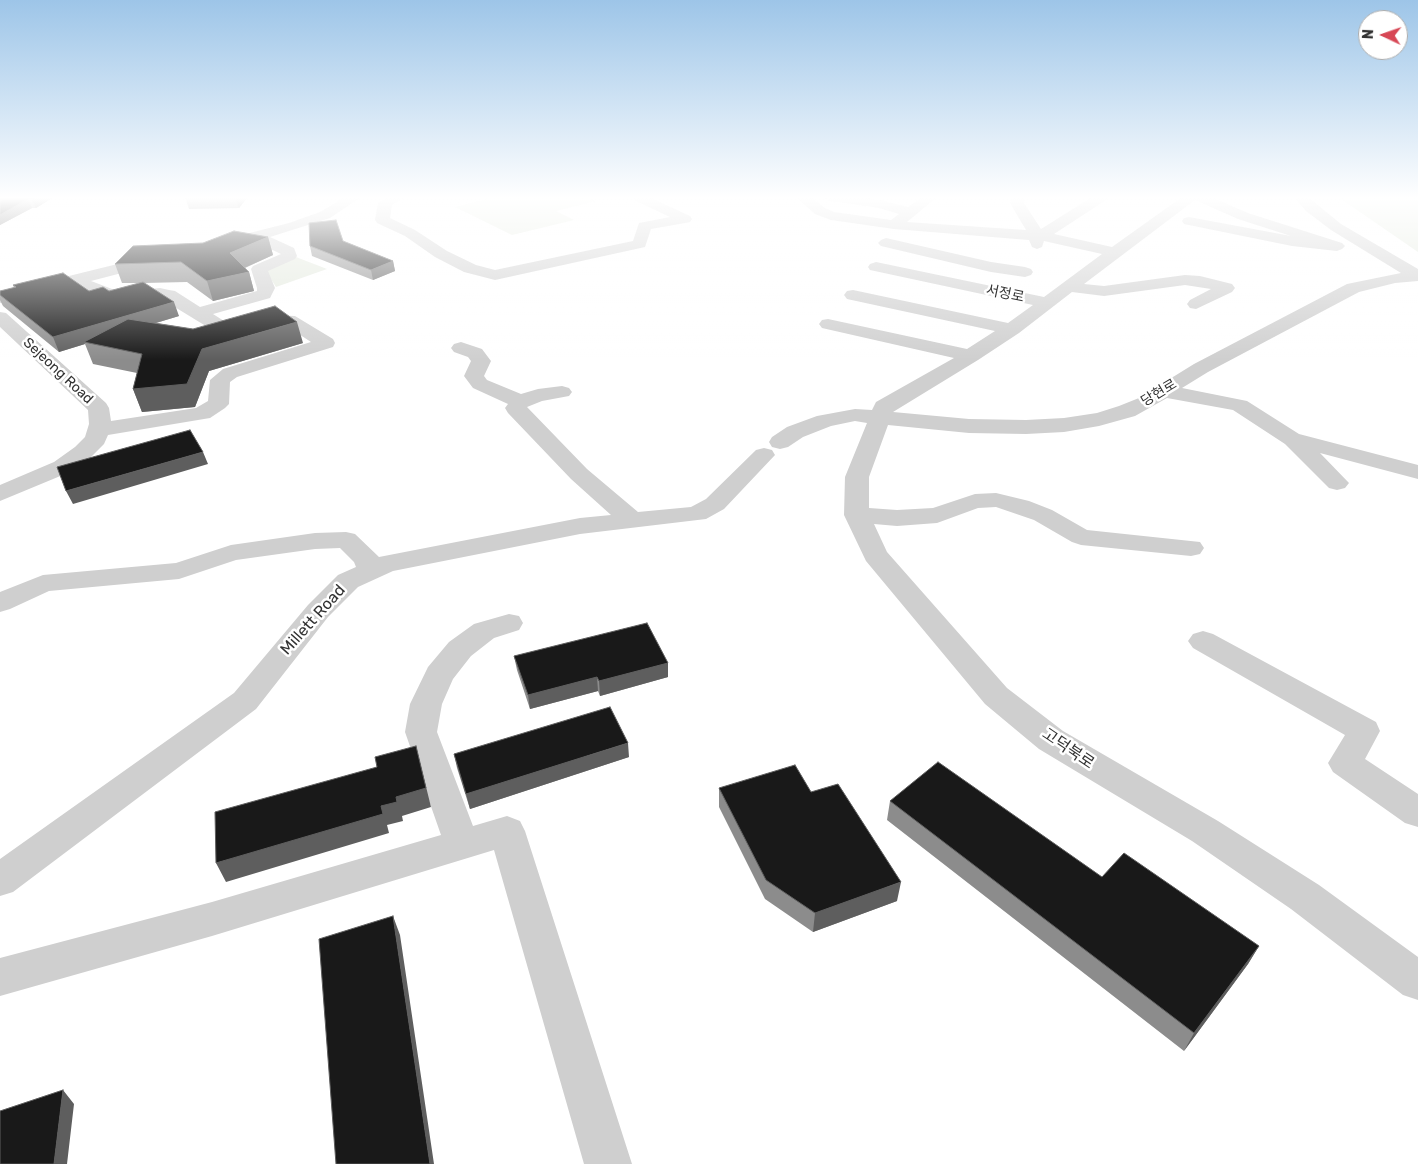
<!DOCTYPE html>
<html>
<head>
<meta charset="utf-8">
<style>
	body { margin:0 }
	#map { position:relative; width:1418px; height:1164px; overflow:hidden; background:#fff; font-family:Rubik,sans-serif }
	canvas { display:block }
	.north { position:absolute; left:1358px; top:10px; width:50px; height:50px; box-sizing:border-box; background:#fff; border:1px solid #adadad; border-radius:50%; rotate:273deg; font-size:14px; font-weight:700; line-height:20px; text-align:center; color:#323232 }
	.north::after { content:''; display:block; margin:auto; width:18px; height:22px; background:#d74755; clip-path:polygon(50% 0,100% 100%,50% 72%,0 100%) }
</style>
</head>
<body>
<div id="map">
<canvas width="1418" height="1164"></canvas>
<div class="north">N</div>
</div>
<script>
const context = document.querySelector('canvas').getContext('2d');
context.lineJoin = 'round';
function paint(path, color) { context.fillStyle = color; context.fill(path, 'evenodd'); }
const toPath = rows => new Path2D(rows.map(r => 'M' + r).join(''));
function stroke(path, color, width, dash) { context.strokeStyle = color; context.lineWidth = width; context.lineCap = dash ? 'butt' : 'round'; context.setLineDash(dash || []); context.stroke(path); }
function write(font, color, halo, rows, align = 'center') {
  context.font = font + ' Rubik,"Noto Sans KR",sans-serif'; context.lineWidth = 5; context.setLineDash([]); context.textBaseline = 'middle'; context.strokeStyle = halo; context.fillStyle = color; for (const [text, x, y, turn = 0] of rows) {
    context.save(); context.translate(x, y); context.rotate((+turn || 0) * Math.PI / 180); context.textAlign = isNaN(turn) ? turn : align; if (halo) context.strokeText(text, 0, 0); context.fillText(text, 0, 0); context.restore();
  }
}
paint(toPath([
	[483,197,586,197,596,201,556,211,574,220,512,235,455,207,486,199],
	[1341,197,1418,197,1418,252,1344,201],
	[296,257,327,269,276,287,269,276,267,269]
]), '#e2e8dc');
paint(toPath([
	[345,197,361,197,330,218,270,237,294,248,297,256,295,259,268,271,275,288,270,298,213,314,224,321,251,314,295,316,333,339,335,343,333,347,237,377,230,382,229,404,225,408,210,418,108,435,104,444,91,457,70,472,0,501,0,485,54,462,75,447,85,437,89,424,88,410,0,327,0,312,6,313,106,403,109,408,111,421,196,408,208,401,210,380,223,369,311,342,285,325,251,324,221,333,214,331,160,298,117,302,99,294,86,292,74,285,0,303,0,293,154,255,160,257,162,260,160,263,91,281,120,292,160,288,169,290,175,291,200,307,257,291,257,288,251,269,253,266,281,254,254,241,223,249,218,247,215,244,218,241,289,223,320,212,345,197],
	[387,197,405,197,392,205,390,218,415,230,447,251,476,265,495,270,633,241,639,223,670,217,634,200,632,197,649,197,690,216,692,219,690,222,685,223,651,229,645,247,495,280,464,272,435,257,405,236,377,223,375,220,378,203,387,197],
	[796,197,811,197,825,208,834,212,891,220,899,214,879,208,830,201,823,197,858,197,880,200,908,207,922,197,937,197,907,222,1026,230,1010,203,1012,197,1026,197,1024,203,1041,229,1092,197,1108,197,1106,200,1054,234,1112,247,1182,197,1211,197,1248,213,1342,243,1345,246,1342,249,1337,251,1292,246,1184,224,1182,221,1184,218,1189,217,1291,236,1238,219,1195,200,1084,284,1104,286,1185,275,1200,276,1232,284,1235,288,1232,292,1196,309,1190,308,1187,304,1190,300,1211,289,1185,285,1104,296,1072,292,1019,333,978,360,893,412,969,419,1026,420,1064,418,1097,413,1119,406,1139,398,1194,364,1347,284,1401,273,1331,230,1306,211,1294,197,1308,197,1341,224,1418,269,1418,281,1395,283,1359,292,1208,372,1182,388,1247,401,1299,434,1418,465,1418,479,1320,453,1349,483,1345,488,1337,490,1329,488,1285,444,1233,410,1167,398,1135,416,1099,426,1064,432,1026,434,969,433,888,425,869,477,869,508,897,510,933,508,975,494,996,493,1029,501,1052,510,1087,530,1200,542,1204,548,1200,554,1191,556,1081,545,1072,542,1034,520,996,507,978,508,937,523,897,526,874,524,887,552,1007,688,1063,731,1218,821,1319,885,1418,957,1418,1000,1403,995,1291,909,1192,841,1039,749,985,704,866,561,844,515,845,477,867,423,855,421,831,426,803,437,788,447,780,449,772,447,769,442,772,437,787,427,817,416,855,409,872,410,876,402,954,358,822,328,819,324,822,320,828,319,967,349,995,331,847,299,844,295,847,291,853,290,1008,323,1033,305,870,270,868,267,870,264,876,262,1044,297,1102,254,1044,241,1042,247,1037,249,1032,247,1029,240,894,229,831,220,815,214,796,197],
	[886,238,991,262,1025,267,1031,269,1033,272,1031,275,1025,277,991,272,881,246,878,243,881,240,886,238],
	[461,342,482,349,491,361,484,376,487,380,521,394,538,389,562,386,569,388,572,392,569,396,542,401,527,407,587,469,638,512,691,507,706,499,756,450,764,448,772,450,775,455,724,509,706,519,580,534,393,571,358,587,328,617,256,709,13,892,0,896,0,859,234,693,308,605,338,575,356,567,354,562,340,548,315,549,236,560,179,579,49,591,10,609,0,612,0,592,43,575,176,563,231,545,315,533,346,532,355,534,379,557,580,518,611,515,571,479,508,413,505,408,508,404,473,388,464,376,471,361,468,357,454,352,451,348,454,344,461,342],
	[509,614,519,616,523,623,519,630,494,638,471,656,453,679,442,704,437,732,473,826,507,816,520,821,525,831,632,1164,584,1164,494,850,212,936,0,996,0,958,212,902,441,835,405,732,410,704,428,667,449,642,474,624,509,614],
	[1203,631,1213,634,1376,722,1380,731,1365,759,1418,794,1418,827,1405,823,1333,772,1328,763,1345,735,1193,648,1188,641,1193,634,1203,631]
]), '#cfcfcf');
paint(toPath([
	[4,197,54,197,36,208,32,208,0,225,0,199],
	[185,197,248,197,239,208,189,209],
	[268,237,273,255,245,268,249,272,254,291,213,301,187,282,143,283,179,316,156,323,193,329,303,343,209,371,195,407,142,412,133,389,137,373,93,364,85,344,59,352,3,306,0,300,0,291,14,288,13,285,89,291,109,291,141,283,122,283,115,264,203,243],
	[343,241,393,261,395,271,373,280,312,256,310,246],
	[514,656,668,663,668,677,600,696,598,691,530,709,517,670],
	[454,754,629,757,470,809,457,768],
	[719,788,811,792,897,901,813,932,765,899,719,807],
	[890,801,1102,877,1259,946,1248,964,1184,1051,887,820]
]), '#8c8c8c');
paint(toPath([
	[36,197,54,197,36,208,32,199],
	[235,197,248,197,239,208],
	[28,199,32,208,0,225,0,215],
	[268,237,273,255,235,272,230,253],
	[393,261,395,271,373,280,371,270],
	[249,272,254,291,213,301,207,281],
	[174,302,179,316,89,343,84,342,85,344,59,352,53,337],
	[297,322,303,343,209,371,195,407,142,412,133,389,202,349],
	[203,452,208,464,73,504,66,491],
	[668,663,668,677,600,696,599,681],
	[597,677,598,691,530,709,528,695],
	[628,743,629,757,470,809,466,794],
	[416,746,431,807,402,816,403,821,387,825,389,833,226,882,216,863,381,806,396,797],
	[901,882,897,901,813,932,815,913],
	[393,916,400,935,434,1164,430,1164],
	[1259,946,1248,964,1184,1051,1194,1033],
	[63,1090,74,1104,67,1164,54,1164]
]), '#5e5e5e');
const building = toPath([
	[4,197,36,197,32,199,28,199,0,215,0,201,2,200,0,200,0,199,4,197],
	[336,220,343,241,393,261,371,270,310,246,309,223,336,220],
	[234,231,268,237,230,253,249,272,207,281,181,262,115,264,133,246,203,243,234,231],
	[63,273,89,291,103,287,109,291,143,282,174,302,53,337,0,295,0,291,16,287,13,285,63,273],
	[275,306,297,322,202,349,187,384,133,389,142,354,84,342,128,319,193,329,275,306],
	[190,430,203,452,66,491,57,467,190,430],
	[647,623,668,663,599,681,597,677,528,695,514,656,647,623],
	[610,707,628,743,466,794,454,754,610,707],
	[416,746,426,788,396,797,397,802,381,806,383,814,216,863,215,812,377,767,375,757,416,746],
	[938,762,1102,877,1124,853,1259,946,1194,1033,890,801,938,762],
	[795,765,811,792,838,784,901,882,815,913,766,880,719,788,795,765],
	[393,916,430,1164,336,1164,319,939,393,916],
	[63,1090,54,1164,0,1164,0,1111,63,1090]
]);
paint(building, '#191919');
stroke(building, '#5e5e5e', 1);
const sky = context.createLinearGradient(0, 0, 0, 360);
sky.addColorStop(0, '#9dc5e8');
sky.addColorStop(0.55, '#fff');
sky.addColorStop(1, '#ffffff00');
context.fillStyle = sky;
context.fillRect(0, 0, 1418, 360);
write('14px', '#323232', '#fff', [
	["서정로",1005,294,12],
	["Sejeong Road",58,371,43],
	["당현로",1159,393,-31]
]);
write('16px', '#323232', '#fff', [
	["Millett Road",313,620,-48],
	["고덕북로",1068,749,34]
]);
</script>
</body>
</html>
